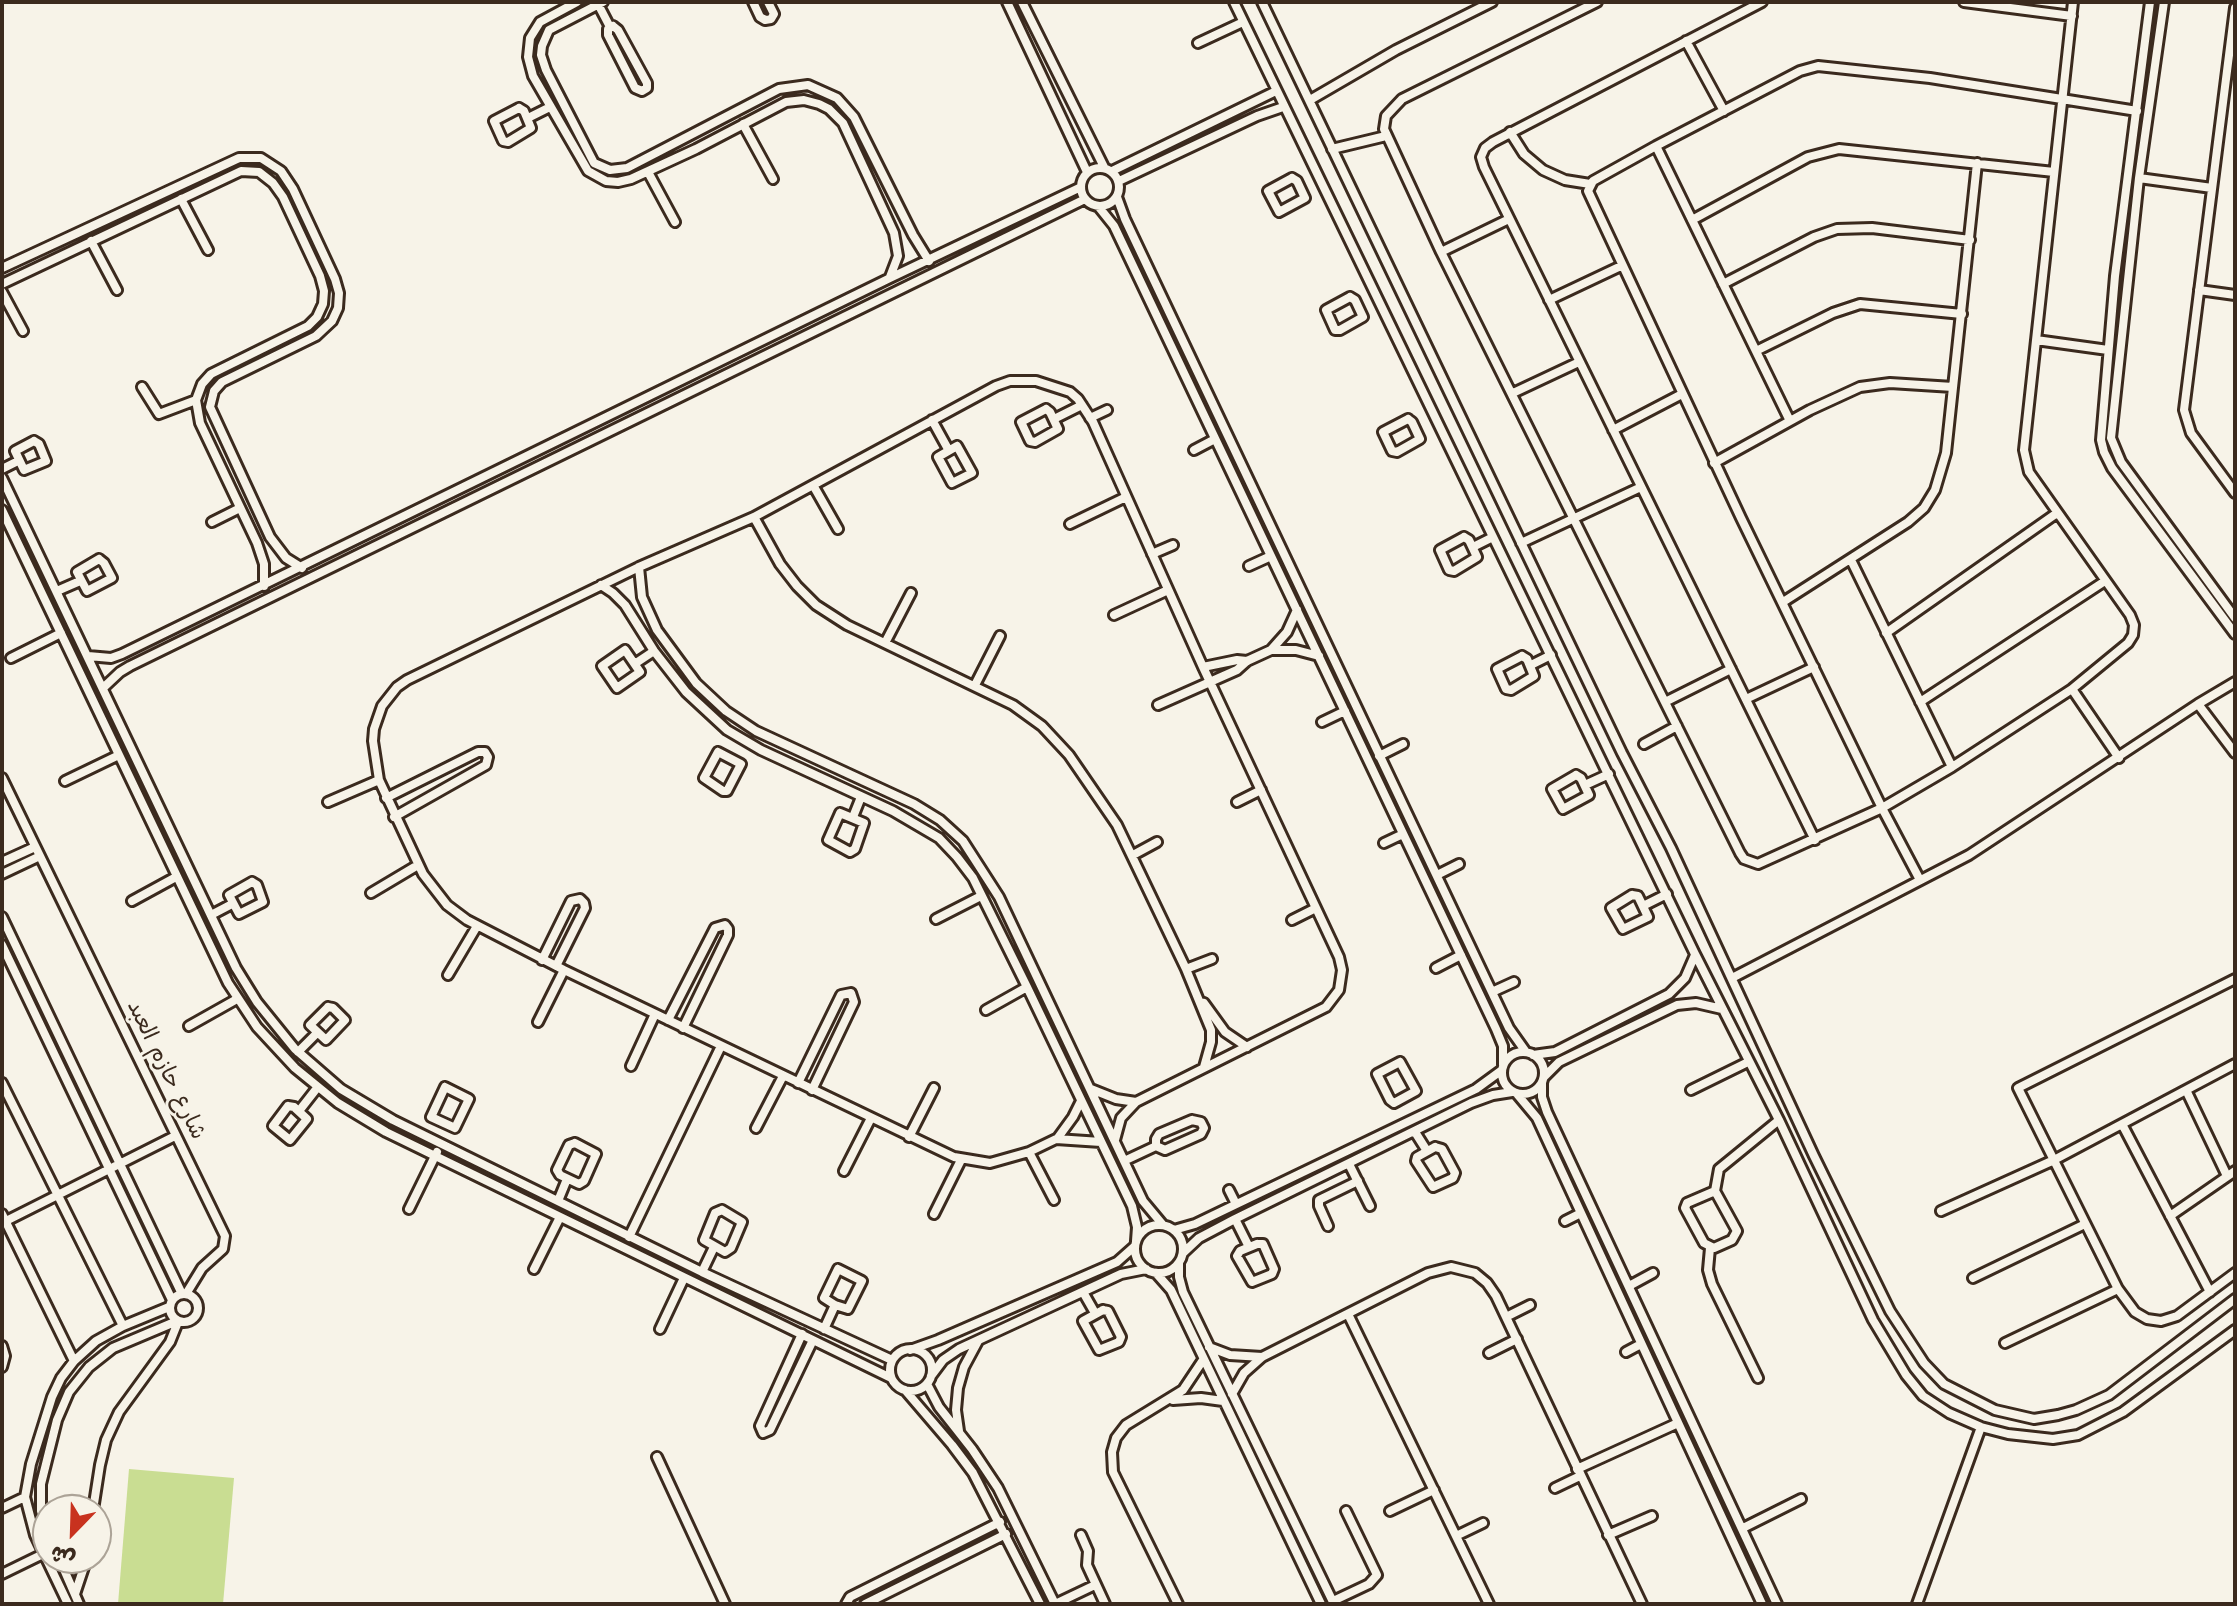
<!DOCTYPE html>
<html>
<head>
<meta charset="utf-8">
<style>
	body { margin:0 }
	#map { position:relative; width:2237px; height:1606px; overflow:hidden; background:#f7f3e8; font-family:Kalam,"Playpen Sans Arabic",sans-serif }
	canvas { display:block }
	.frame { position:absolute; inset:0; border:4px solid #3b2a1e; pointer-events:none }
	.north { position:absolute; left:32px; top:1494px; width:80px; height:80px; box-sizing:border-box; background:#f7f3e8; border:2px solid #aca397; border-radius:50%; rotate:203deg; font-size:22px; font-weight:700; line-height:32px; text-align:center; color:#3b2a1e }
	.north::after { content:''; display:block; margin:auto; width:28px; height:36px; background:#c8321e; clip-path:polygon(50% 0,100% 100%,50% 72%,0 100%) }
</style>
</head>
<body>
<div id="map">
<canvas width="2237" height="1606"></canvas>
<div class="frame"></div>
<div class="north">ش</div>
</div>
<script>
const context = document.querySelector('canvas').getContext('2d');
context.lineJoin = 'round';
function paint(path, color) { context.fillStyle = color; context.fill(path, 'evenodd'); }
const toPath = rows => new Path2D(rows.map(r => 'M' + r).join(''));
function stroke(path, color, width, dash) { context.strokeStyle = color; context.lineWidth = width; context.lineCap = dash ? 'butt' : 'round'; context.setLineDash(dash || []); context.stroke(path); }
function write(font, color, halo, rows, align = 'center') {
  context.font = font + ' Kalam,"Playpen Sans Arabic",sans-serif'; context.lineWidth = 6; context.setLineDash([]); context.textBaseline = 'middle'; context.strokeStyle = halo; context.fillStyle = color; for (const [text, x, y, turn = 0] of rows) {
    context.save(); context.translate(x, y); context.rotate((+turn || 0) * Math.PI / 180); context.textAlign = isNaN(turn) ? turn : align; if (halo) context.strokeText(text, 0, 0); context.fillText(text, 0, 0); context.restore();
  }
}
paint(toPath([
	[129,1469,234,1478,223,1604,118,1604]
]), '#c9dd92');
const minor = toPath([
	[577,2,540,22,530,38,528,57,533,76,588,171,606,181,618,182,631,179,696,149,786,102,804,100,819,104,829,109,843,123,894,233,898,256,890,277],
	[603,2,549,30,542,46,541,55,546,70,594,163,610,170,627,168,779,89,808,85,837,98,854,117,913,235,929,261],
	[753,2,760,17,765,20,771,19,774,14,768,2],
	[1007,2,1087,172],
	[1022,2,1104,167],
	[1234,2,1695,954,1779,1120,1873,1320,1906,1375,1923,1396,1949,1413,1981,1427,2008,1434,2053,1439,2078,1435,2123,1412,2235,1330],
	[1262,2,1622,753,1671,848,1814,1156,1890,1311,1924,1363,1944,1384,1995,1410,2034,1419,2058,1415,2076,1410,2109,1395,2235,1299],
	[1597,2,1402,99,1386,116,1384,129,1441,252,1740,853,1744,859,1758,864,1882,808,1952,767,2072,689,2128,643,2133,635,2134,625,2130,615,2029,472,2024,450,2073,2],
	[1762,2,1493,142,1485,148,1481,157,1484,167,1815,840],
	[1964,2,2072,16],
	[2150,2,2115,276,2101,440,2104,452,2112,468,2235,634],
	[2164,2,2139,178,2111,438,2121,462,2235,618],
	[598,4,610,27],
	[2235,8,2184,410,2191,433,2235,493],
	[613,26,618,30,647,83,647,88,642,91,635,88,608,35,608,29,613,26],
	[1686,41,1724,111],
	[1198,43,1243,22],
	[1310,100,1396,50,1492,2],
	[519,108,524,111,531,128,508,142,503,141,494,121,519,108],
	[528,118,550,107],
	[743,124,773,179],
	[1510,132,1524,154,1543,170,1565,180,1590,184],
	[1656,146,1790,421],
	[1332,149,1386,136],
	'1081 187a19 19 0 1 1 38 0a19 19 0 1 1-38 0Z',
	[1112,171,1276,91],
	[648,172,675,222],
	[1292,178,1297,181,1305,198,1279,212,1268,191,1292,178],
	[2139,178,2212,188],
	[1119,181,1257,116,1283,107],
	[1117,197,1125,219,1509,1028,1526,1052],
	[181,199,208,250],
	[1098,206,1114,226,1496,1029,1503,1046,1503,1065],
	[1692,220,1808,157,1839,149,2054,172],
	[91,241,117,290],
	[1441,252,1509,219],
	[2,268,239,158,261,158,281,171,293,189,335,279,339,293,338,308,332,321,316,336,222,382,214,391,210,407,270,537,286,558,302,568],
	[2,284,241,171,259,172,273,183,283,197,320,276,324,291,323,304,317,317,308,326,211,374,202,384,196,400,200,423,257,543,264,564,264,586],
	[1723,284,1814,237,1837,229,1872,228,1970,240],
	[2199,290,2235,295],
	[2,292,23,331],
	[1350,297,1355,300,1363,317,1340,330,1335,330,1326,310,1350,297],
	[1549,300,1621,266],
	[2036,340,2108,350],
	[1756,351,1833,313,1860,304,1962,314],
	[142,387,159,414,196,400],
	[1513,393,1579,362],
	[1046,409,1050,412,1058,429,1035,442,1030,441,1021,422,1046,409],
	[1090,418,1107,410],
	[1054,419,1082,405],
	[1408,419,1412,422,1420,439,1397,452,1392,451,1383,432,1408,419],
	[932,420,948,449],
	[1613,430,1682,394],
	[34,441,39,444,46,461,24,470,15,451,34,441],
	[957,446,972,473,952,483,938,457,957,446],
	[1194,450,1215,439],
	[1714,463,1810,410,1860,387,1890,383,1953,387],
	[2,469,18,461],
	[2,478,236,968,257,1002,295,1049,341,1089,393,1120,702,1272,892,1360],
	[813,485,838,529],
	[2,510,228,983,257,1027,295,1068,338,1103,386,1132,891,1378],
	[754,517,780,564,797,586,816,605,847,625,1013,705,1042,726,1069,755,1117,825,1186,969,1211,1030,1211,1042,1204,1067],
	[212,522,240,508],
	[1070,524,1126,497],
	[1464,537,1469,540,1477,557,1454,571,1449,570,1440,550,1464,537],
	[1521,543,1641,487],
	[1473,547,1493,537],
	[1152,554,1173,545],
	[99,559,104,563,112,578,87,591,77,572,99,559],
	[1851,560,1952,767],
	[1249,566,1271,556],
	[639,567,642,597,657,630,696,683,726,711,756,731,914,804,940,820,963,841,999,897,1143,1201,1163,1225],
	[601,585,613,593,625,605,654,651,686,692,727,730,761,750,893,811,939,838,957,857,973,878,1027,987,1132,1206,1137,1227,1136,1241],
	[57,591,80,581],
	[1783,602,1908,522,1924,508,1935,490,1946,453,1977,163],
	[1114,615,1168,590],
	[1886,633,2057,513],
	[885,643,911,593],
	[625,650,640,672,617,688,602,666,625,650],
	[1272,650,1296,650,1319,656],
	[88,656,111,658,122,654,890,278,1081,187],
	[1522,656,1527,659,1534,676,1511,690,1506,689,1497,669,1522,656],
	[11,658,61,633],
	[636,663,654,651],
	[1531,665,1551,655],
	[1203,667,1237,660,1247,661],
	[975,685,1000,636],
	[103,688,120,672,130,666,1085,199],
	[2072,689,2119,758],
	[1746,699,1814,667],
	[1665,702,1731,669],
	[1920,702,2105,581],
	[2198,704,2235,753],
	[1158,705,1237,670,1247,661,1271,650,1287,632,1297,610],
	[1322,722,1345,711],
	[1644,744,1677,726],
	[718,752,741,764,727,791,723,791,704,778,718,752],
	[1379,756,1403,744],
	[1576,775,1581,778,1589,795,1563,809,1552,789,1576,775],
	[2,778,225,1236,223,1249,202,1268,186,1294],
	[65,781,119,755],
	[1585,785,1609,774],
	[386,798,478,752,485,752,488,757,486,765,394,817],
	[328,802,379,780],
	[1237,802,1261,790],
	[840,813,864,823,855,849,850,852,828,840,840,813],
	[853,817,861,797],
	[1384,843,1403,834],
	[1133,855,1157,842],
	[2,862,35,847],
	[2,874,40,856],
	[1437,875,1459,864],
	[1920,880,1882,808,1741,518,1588,191,1593,181,1656,146,1800,71,1818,66,1930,78,2137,111],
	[252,882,257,885,263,902,239,914,229,895,252,882],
	[371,893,418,865],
	[1632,895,1638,896,1648,917,1623,929,1611,908,1632,895],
	[132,901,176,877],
	[1643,906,1667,894],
	[211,915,232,904],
	[2,917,182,1294],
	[936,919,981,896],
	[1292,920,1316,908],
	[2,945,172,1300],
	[542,960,571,901,580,899,584,903,585,908,556,966],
	[1436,968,1461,955],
	[1186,969,1212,959],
	[448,975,477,926],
	[1732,978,1969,855,2198,704,2235,682],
	[2235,979,2018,1088,2118,1289,2135,1312,2147,1319,2161,1321,2177,1316,2235,1273],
	[1492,992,1514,982],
	[1200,1002,1204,1003,1225,1032,1247,1047],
	[328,1007,333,1008,345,1020,326,1040,310,1025,328,1007],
	[986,1010,1027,987],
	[668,1020,715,928,725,925,728,929,728,935,683,1028],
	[538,1022,564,970],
	[189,1026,237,999],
	'1502 1073a21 21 0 1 1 42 0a21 21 0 1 1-42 0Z',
	[298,1052,317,1033],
	[1533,1055,1555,1052,1669,994,1685,978,1695,955],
	[1400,1062,1416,1091,1394,1103,1390,1100,1377,1074,1400,1062],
	[631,1066,655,1014],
	[1544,1077,1559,1062,1677,1005,1696,1003,1722,1009],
	[1542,1082,1542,1097,1547,1112,1777,1604],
	[2,1083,123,1326],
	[798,1083,841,995,851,993,854,1002,812,1090],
	[445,1087,469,1099,455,1128,431,1117,445,1087],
	[1091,1089,1116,1099,1136,1102],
	[1691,1090,1748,1062],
	[2186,1090,2227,1176],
	[1517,1094,1537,1118,1762,1604],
	[288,1106,294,1107,307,1119,290,1140,273,1126,288,1106],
	[299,1111,317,1088],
	[1192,1120,1201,1122,1204,1128,1201,1134,1165,1150,1156,1146,1156,1139,1159,1134,1192,1120],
	[2122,1124,2210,1292],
	[756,1128,783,1076],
	[1415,1132,1427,1151],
	[909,1137,934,1088],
	[1057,1139,1073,1117,1081,1101],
	[1101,1142,1056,1139,1029,1152,990,1163,954,1157,564,970,467,920,447,905,423,874,379,780,373,741,374,729,382,706,397,687,407,680,639,567,754,517,996,386,1010,381,1036,381,1070,392,1078,399,1093,422,1203,667,1339,957,1342,970,1339,990,1326,1007,1136,1102,1121,1118,1115,1140],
	[575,1143,596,1154,584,1181,579,1184,560,1175,557,1170,569,1145,575,1143],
	[1435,1147,1442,1149,1455,1173,1453,1178,1433,1187,1416,1161,1417,1157,1435,1147],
	[1029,1152,1054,1200],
	[1124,1161,1156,1146],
	[1349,1164,1370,1206],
	[844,1171,871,1118],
	[1229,1190,1236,1204],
	[1715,1191,1687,1203,1685,1208,1704,1243,1714,1248,1732,1240,1737,1231,1715,1191,1719,1169,1779,1120],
	[558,1201,567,1179],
	[409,1209,437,1152],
	[722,1210,742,1222,731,1248,725,1252,704,1240,715,1213,722,1210],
	[1941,1211,2054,1160,2235,1064],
	[2,1214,74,1361],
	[934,1214,961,1160],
	[2170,1216,2235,1171],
	[1235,1219,1249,1247],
	[1565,1221,1581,1213],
	[2,1223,175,1136],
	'1135 1249a24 24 0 1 1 48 0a24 24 0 1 1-48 0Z',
	[1328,1226,1319,1206,1319,1200,1358,1181],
	[1174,1230,1195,1224,1476,1089,1502,1070],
	[629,1237,721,1046],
	[1257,1244,1263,1244,1274,1269,1272,1274,1252,1282,1237,1256,1240,1251,1257,1244],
	[1710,1248,1708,1270,1712,1284,1758,1378],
	[1183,1253,1199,1238,1235,1219,1471,1103,1493,1095,1512,1092],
	[1179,1263,1179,1277,1183,1292,1334,1604],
	[534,1269,560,1217],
	[838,1269,862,1281,848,1309,835,1305,824,1298,838,1269],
	[702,1272,714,1247],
	[1156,1273,1171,1290,1321,1604],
	[1973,1278,2085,1224],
	[1629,1286,1653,1273],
	[1083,1292,1095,1313],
	'170 1308a14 14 0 1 1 28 0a14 14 0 1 1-28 0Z',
	[1103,1310,1108,1311,1121,1337,1119,1342,1099,1350,1083,1321,1103,1310],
	[1348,1314,1489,1604],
	[1506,1317,1530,1305],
	[660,1329,684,1278],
	[824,1329,835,1305],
	[802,1334,760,1426,763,1433,770,1430,813,1340],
	[2005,1343,2118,1289],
	[2,1346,5,1356,2,1367],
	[1209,1347,1230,1355,1262,1357],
	'890 1370a21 21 0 1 1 42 0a21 21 0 1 1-42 0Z',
	[910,1350,938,1340,1117,1262,1135,1246],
	[1626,1352,1641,1344],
	[1489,1353,1517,1339],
	[931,1376,943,1360,959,1349,1121,1274,1146,1269],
	[927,1384,939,1407,972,1449,998,1488,1055,1604],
	[905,1390,952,1445,973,1473,1040,1604],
	[1232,1394,1244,1373,1262,1357,1428,1273,1451,1267,1475,1273,1487,1283,1496,1296,1642,1604],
	[1173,1400,1201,1398,1223,1401],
	[959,1431,956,1410,958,1388,964,1367,978,1341],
	[657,1457,725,1604],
	[1577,1469,1678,1423],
	[1555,1488,1580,1476],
	[2,1508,25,1497],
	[93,1510,100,1465,106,1440,119,1412,170,1342,178,1322],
	[1390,1511,1434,1490],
	[1743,1528,1801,1499],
	[48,1532,41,1511,41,1484,57,1420,69,1392,89,1367,113,1348,177,1321],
	[1081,1535,1088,1551,1087,1565,1105,1604],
	[1608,1535,1652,1516],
	[1456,1536,1483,1523],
	[59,1558,79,1604],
	[2,1574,43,1554],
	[75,1594,87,1558],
	[1333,1601,1369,1584,1377,1575,1346,1511],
	[68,1604,35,1535,25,1497,31,1464,52,1397,61,1378,74,1361,96,1341,123,1326,169,1307],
	[846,1604,850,1597,1000,1522],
	[865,1604,1006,1534],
	[1055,1604,1095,1585],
	[1178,1604,1113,1472,1112,1452,1116,1438,1126,1425,1183,1390,1203,1360],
	[1917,1604,1981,1427]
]);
stroke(minor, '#3b2a1e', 14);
stroke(minor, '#f7f3e8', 8);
write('22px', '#3b2a1e', '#f7f3e8', [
	["شارع حازم العبد",164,1071,64]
]);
</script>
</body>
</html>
